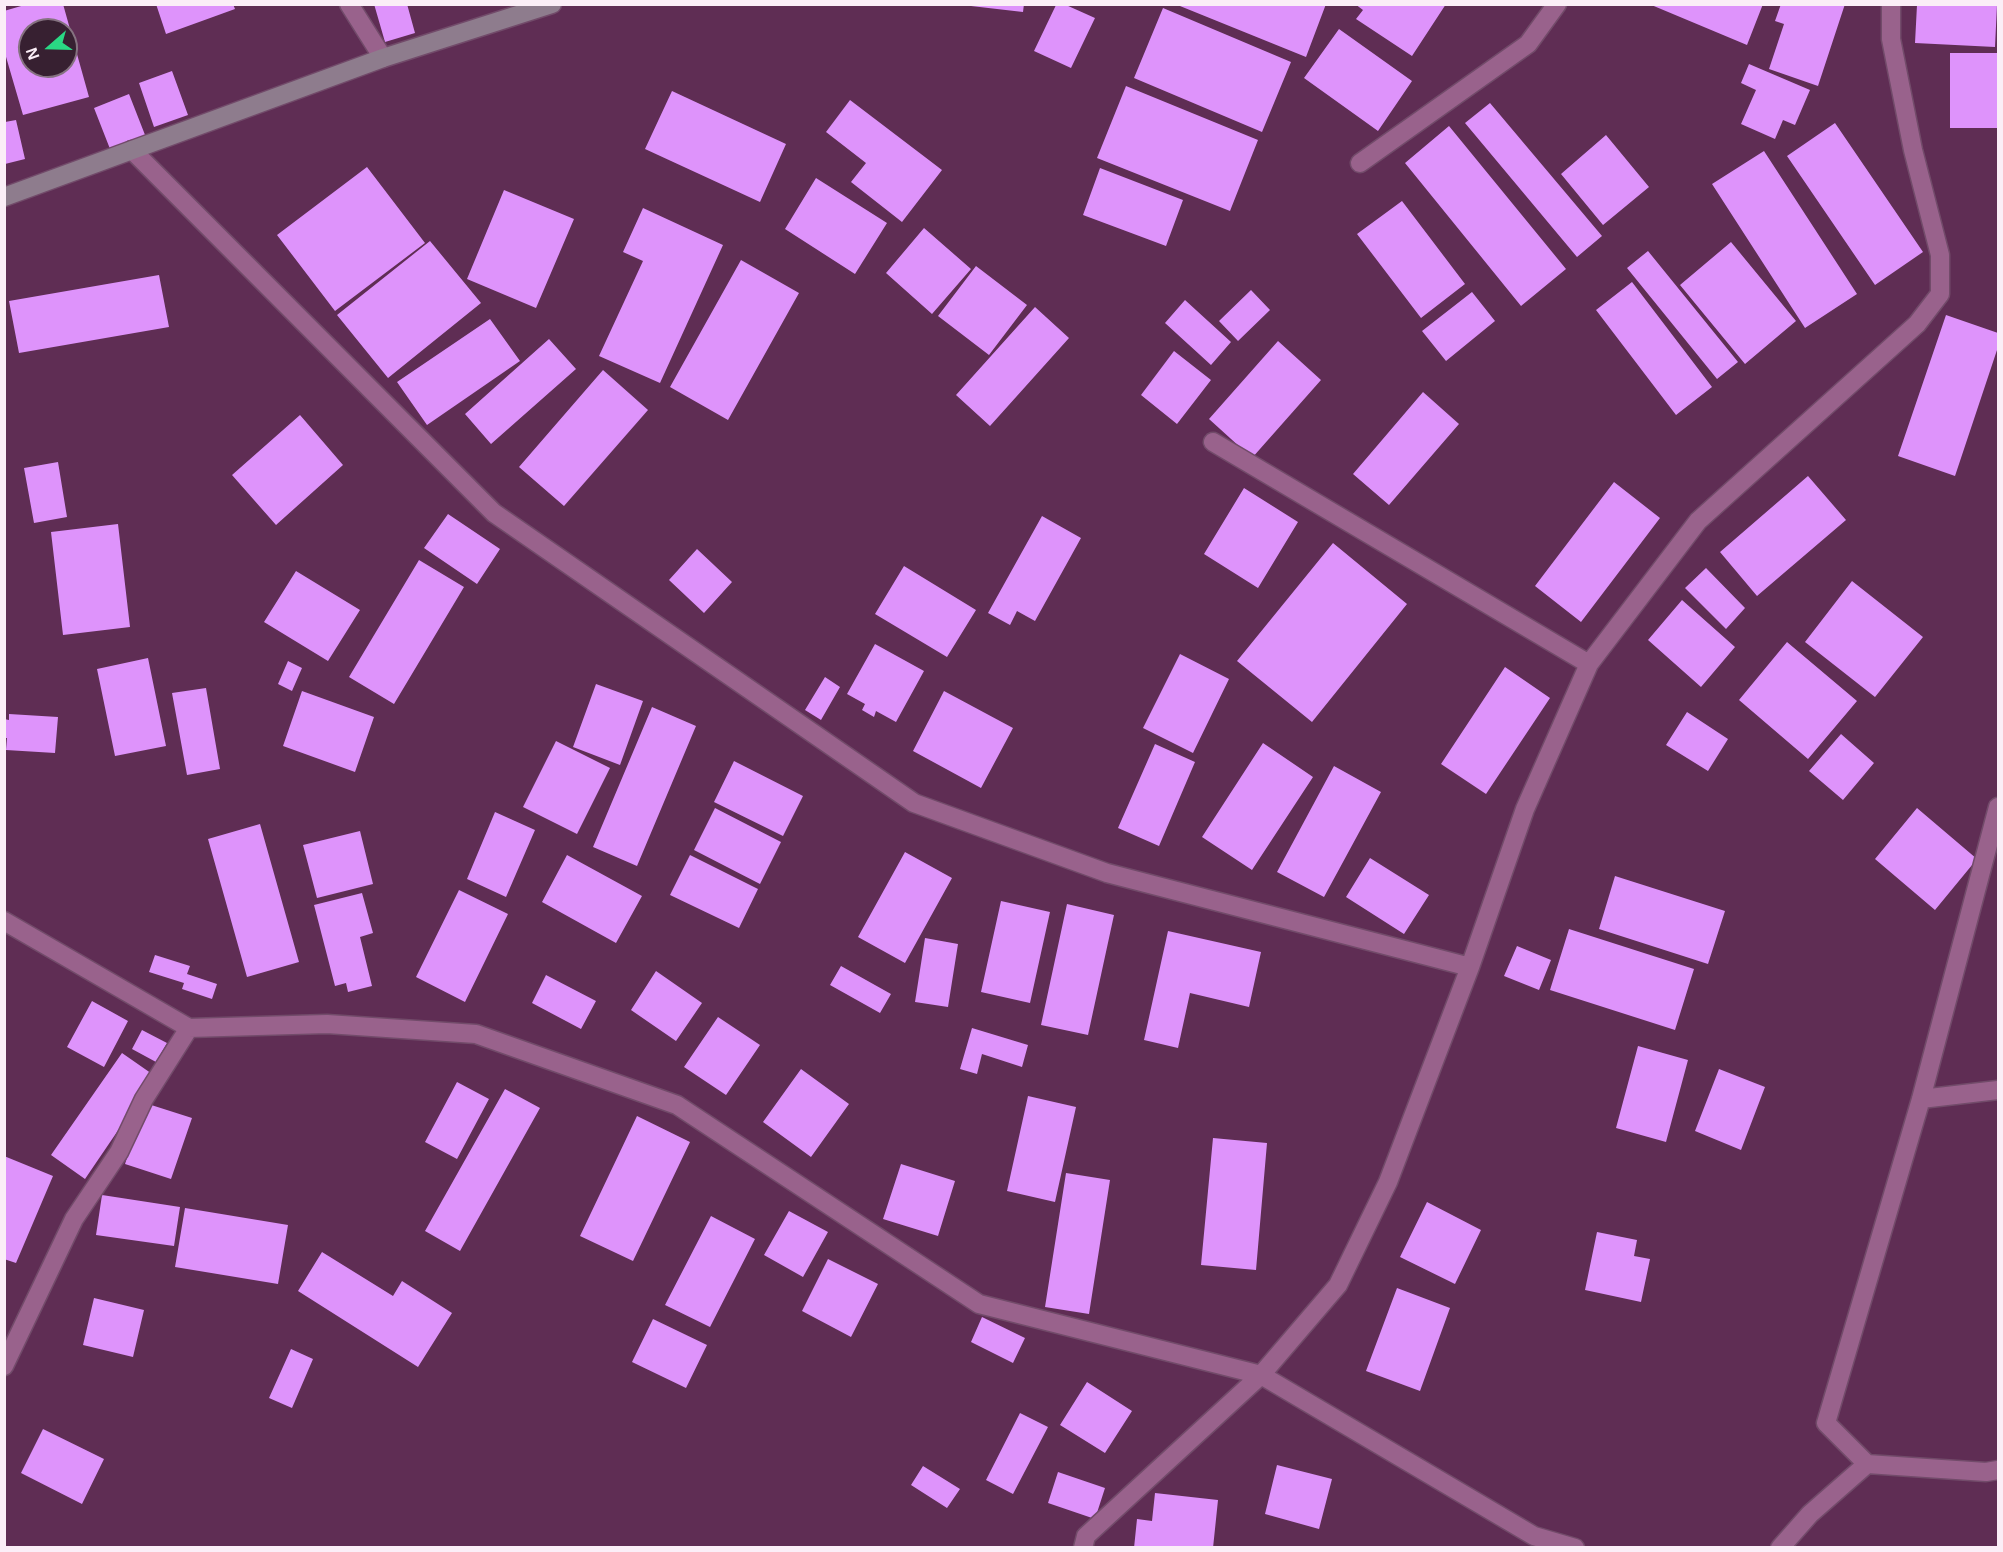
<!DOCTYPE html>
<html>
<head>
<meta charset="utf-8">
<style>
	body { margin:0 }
	#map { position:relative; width:2003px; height:1552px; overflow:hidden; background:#5f2d54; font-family:Helvetica,sans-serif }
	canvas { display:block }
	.frame { position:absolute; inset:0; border:6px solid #fbeef7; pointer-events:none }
	.north { position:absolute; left:18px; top:18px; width:60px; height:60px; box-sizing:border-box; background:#372031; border:2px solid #857280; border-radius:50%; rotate:250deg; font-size:16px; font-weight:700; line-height:24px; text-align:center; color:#fbeef7 }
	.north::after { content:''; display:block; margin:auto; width:21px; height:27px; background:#2ad884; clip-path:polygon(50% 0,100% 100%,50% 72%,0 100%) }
</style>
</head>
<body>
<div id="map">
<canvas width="2003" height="1552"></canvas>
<div class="frame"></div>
<div class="north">N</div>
</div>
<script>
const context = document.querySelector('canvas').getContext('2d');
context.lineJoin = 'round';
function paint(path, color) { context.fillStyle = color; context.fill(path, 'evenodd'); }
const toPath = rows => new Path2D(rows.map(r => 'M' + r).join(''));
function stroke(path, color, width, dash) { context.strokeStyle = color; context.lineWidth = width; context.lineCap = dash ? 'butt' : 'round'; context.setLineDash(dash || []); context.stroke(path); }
paint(toPath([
	[28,4,63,4,89,97,23,115,4,50,4,11],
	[30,30,66,30,66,66,30,66],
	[156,4,233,4,235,9,166,34],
	[374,4,407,4,415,33,385,42],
	[971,4,1024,4,1023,12,971,6],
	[1175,4,1326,4,1306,57],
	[1355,4,1446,4,1412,56,1356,19,1363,10],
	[1649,4,1763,4,1747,45],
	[1781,4,1845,4,1818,86,1769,69,1784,24,1775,21],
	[1056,5,1066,5,1095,18,1071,68,1034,51],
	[1917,5,1997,5,1995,47,1915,43],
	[1163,8,1291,62,1262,132,1134,78],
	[1339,29,1412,81,1378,131,1304,78],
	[1950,53,1998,53,1998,128,1950,128],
	[1749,64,1810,90,1795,125,1783,120,1775,139,1741,124,1756,90,1741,83],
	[172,71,188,115,154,127,139,83],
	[1126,86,1258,140,1230,211,1097,158],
	[672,91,786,144,760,202,645,149],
	[129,94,147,140,112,154,94,108],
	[850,100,942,170,902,222,851,182,866,163,826,132],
	[1490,103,1602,236,1577,257,1465,123],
	[16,120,25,159,5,164,5,122],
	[1835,123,1923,252,1875,285,1787,156],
	[1449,126,1566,269,1521,306,1405,163],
	[1606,135,1649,187,1603,225,1561,174],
	[1764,151,1857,294,1805,328,1712,184],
	[367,167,425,243,335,311,277,235],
	[1100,168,1183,200,1166,246,1083,215],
	[816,178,887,223,855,274,785,229],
	[504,190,574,219,536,308,467,279],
	[1402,201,1465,284,1421,318,1357,234],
	[643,208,723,245,660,383,599,356,643,261,623,252],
	[924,228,971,269,932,314,886,273],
	[430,241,481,303,388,378,337,315],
	[1731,242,1796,321,1745,364,1680,285],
	[1648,251,1738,362,1717,379,1627,268],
	[741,260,799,293,728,420,670,387],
	[976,266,1027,305,989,355,938,316],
	[159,275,169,327,19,353,9,301],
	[1632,282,1712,387,1676,415,1596,310],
	[1251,290,1270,310,1238,341,1219,321],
	[1472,292,1495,321,1446,361,1422,331],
	[1185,300,1231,342,1211,365,1165,323],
	[1035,307,1069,338,990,426,956,395],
	[1946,315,1998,333,1998,347,1955,476,1898,456],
	[490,319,520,361,427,425,397,382],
	[549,339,576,369,491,444,465,414],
	[1278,341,1321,380,1252,458,1209,419],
	[1174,351,1211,380,1177,424,1141,395],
	[603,370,648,410,564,506,519,467],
	[1423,392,1459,424,1389,505,1353,474],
	[300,415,343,465,276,525,232,475],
	[58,462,67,517,34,523,24,468],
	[1808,476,1846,520,1757,596,1720,552],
	[1614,482,1660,518,1581,622,1535,586],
	[1244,488,1298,522,1258,588,1204,554],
	[448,514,500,549,477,584,424,548],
	[1042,516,1081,538,1035,621,1017,611,1010,625,988,613],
	[118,524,130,627,63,635,51,532],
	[1333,543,1407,604,1312,722,1237,661],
	[697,549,732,582,704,613,669,580],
	[419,560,464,587,394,704,349,677],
	[904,566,976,610,947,657,875,614],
	[1706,568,1745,608,1726,629,1685,588],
	[296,571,360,610,328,661,264,622],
	[1852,581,1923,637,1875,697,1805,642],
	[1682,600,1735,647,1701,687,1648,640],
	[1787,642,1857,701,1808,759,1739,700],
	[875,644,924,671,896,722,876,711,874,717,862,710,865,704,847,694],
	[1180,654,1229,679,1193,753,1143,728],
	[148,658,166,746,115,756,97,669],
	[288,661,302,668,292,691,278,684],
	[1505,667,1550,698,1486,794,1441,764],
	[825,677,840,687,821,720,805,710],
	[596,684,643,701,620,765,573,747],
	[206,688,220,769,187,775,172,693],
	[302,691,374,717,355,772,283,746],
	[944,691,1013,728,981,788,913,751],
	[652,707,696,726,637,866,593,847],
	[1687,712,1728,739,1708,771,1666,745],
	[9,714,58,717,55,753,6,750,7,738,4,738,4,719,9,720],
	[1841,734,1874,763,1843,800,1809,771],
	[556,741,610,768,577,834,523,807],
	[1263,743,1313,777,1252,870,1202,837],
	[1155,744,1195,762,1159,846,1118,828],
	[734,761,803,796,783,836,714,802],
	[1334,766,1381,792,1324,897,1277,872],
	[715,808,781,842,760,884,694,850],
	[1917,808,1977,859,1935,910,1875,859],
	[495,812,535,830,506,897,467,879],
	[260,824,299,962,247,977,208,839],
	[360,831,373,884,317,898,303,845],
	[905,852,952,878,905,963,858,937],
	[567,855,642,896,616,943,542,902],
	[690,855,758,889,739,928,670,895],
	[1370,858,1429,895,1404,934,1346,897],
	[1615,876,1725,911,1708,964,1599,929],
	[459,890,508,914,465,1002,416,977],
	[362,893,373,933,360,937,372,986,348,992,346,983,335,986,314,905],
	[1001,901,1050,912,1030,1003,981,992],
	[1067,904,1114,915,1088,1035,1041,1025],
	[1569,929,1694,969,1675,1030,1550,990],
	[1168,931,1261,952,1249,1007,1190,993,1178,1048,1144,1040],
	[925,938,958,944,948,1007,915,1002],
	[1517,946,1551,960,1539,990,1504,976],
	[155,955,190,966,187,974,217,984,212,999,182,989,184,983,149,972],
	[841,966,891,994,880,1013,830,985],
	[656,971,702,1003,676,1041,631,1010],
	[546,975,596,1001,581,1029,532,1003],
	[92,1001,128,1021,104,1067,67,1047],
	[718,1017,760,1045,726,1095,684,1067],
	[972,1028,1028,1045,1022,1067,982,1054,977,1074,960,1069],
	[142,1030,167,1043,156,1062,132,1049],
	[1638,1046,1688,1060,1666,1142,1616,1128],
	[122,1053,155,1076,85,1179,51,1155],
	[801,1069,849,1104,811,1157,763,1122],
	[1719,1069,1765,1087,1741,1150,1695,1131],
	[457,1082,489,1099,457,1159,425,1142],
	[505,1089,540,1108,460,1251,425,1231],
	[1028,1096,1076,1107,1055,1202,1007,1191],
	[145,1103,192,1118,171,1179,125,1164],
	[637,1116,690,1142,633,1261,580,1236],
	[1213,1138,1267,1143,1256,1270,1201,1265],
	[4,1156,53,1176,16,1263,4,1259],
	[901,1164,955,1181,938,1236,883,1219],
	[1066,1173,1110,1180,1089,1314,1045,1307],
	[102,1195,180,1207,174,1246,96,1235],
	[1427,1202,1481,1230,1455,1284,1400,1257],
	[185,1208,288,1225,278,1284,175,1267],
	[789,1211,828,1232,803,1277,764,1255],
	[711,1216,755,1239,710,1327,665,1305],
	[1597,1232,1637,1240,1634,1256,1650,1259,1641,1302,1585,1290],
	[322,1252,393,1296,402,1281,452,1313,418,1367,298,1291],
	[828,1259,878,1284,851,1337,802,1311],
	[1397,1288,1450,1308,1420,1391,1366,1371],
	[94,1298,144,1310,133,1357,83,1345],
	[982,1317,1025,1338,1013,1363,971,1342],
	[653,1319,707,1345,686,1388,632,1362],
	[291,1349,313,1359,292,1408,269,1398],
	[1087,1382,1132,1411,1105,1453,1060,1425],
	[1020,1413,1048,1427,1013,1494,986,1480],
	[43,1429,104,1459,82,1504,21,1473],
	[1277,1465,1332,1479,1319,1529,1265,1514],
	[923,1466,960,1489,947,1508,911,1485],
	[1058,1472,1105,1488,1095,1519,1048,1503],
	[1155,1493,1218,1500,1213,1548,1134,1548,1137,1519,1152,1521]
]), '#de93fb');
const street = toPath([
	[349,4,383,58],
	[132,150,494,513,914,803,1107,873,1470,967],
	[1360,163,1528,44,1557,4],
	[1213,442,1589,664],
	[1998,807,1921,1099,1826,1423,1867,1464,1986,1472,1998,1470],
	[4,921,189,1028,327,1024,476,1034,677,1105,979,1304,1261,1375,1534,1536,1575,1548],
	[1921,1099,1998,1090],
	[4,1366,74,1219,119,1152,144,1099,189,1028],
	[1083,1548,1086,1536,1261,1375,1338,1285,1388,1182,1470,967,1525,809,1589,664,1698,521,1917,324,1940,294,1940,255,1913,150,1891,39,1891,4],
	[1780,1548,1810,1514,1867,1464]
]);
const secondary = toPath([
	[4,197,383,58,552,4]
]);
stroke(street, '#724b6a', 21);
stroke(secondary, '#724b6a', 21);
stroke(street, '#99628c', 18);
stroke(secondary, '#8e7c8d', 18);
</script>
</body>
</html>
